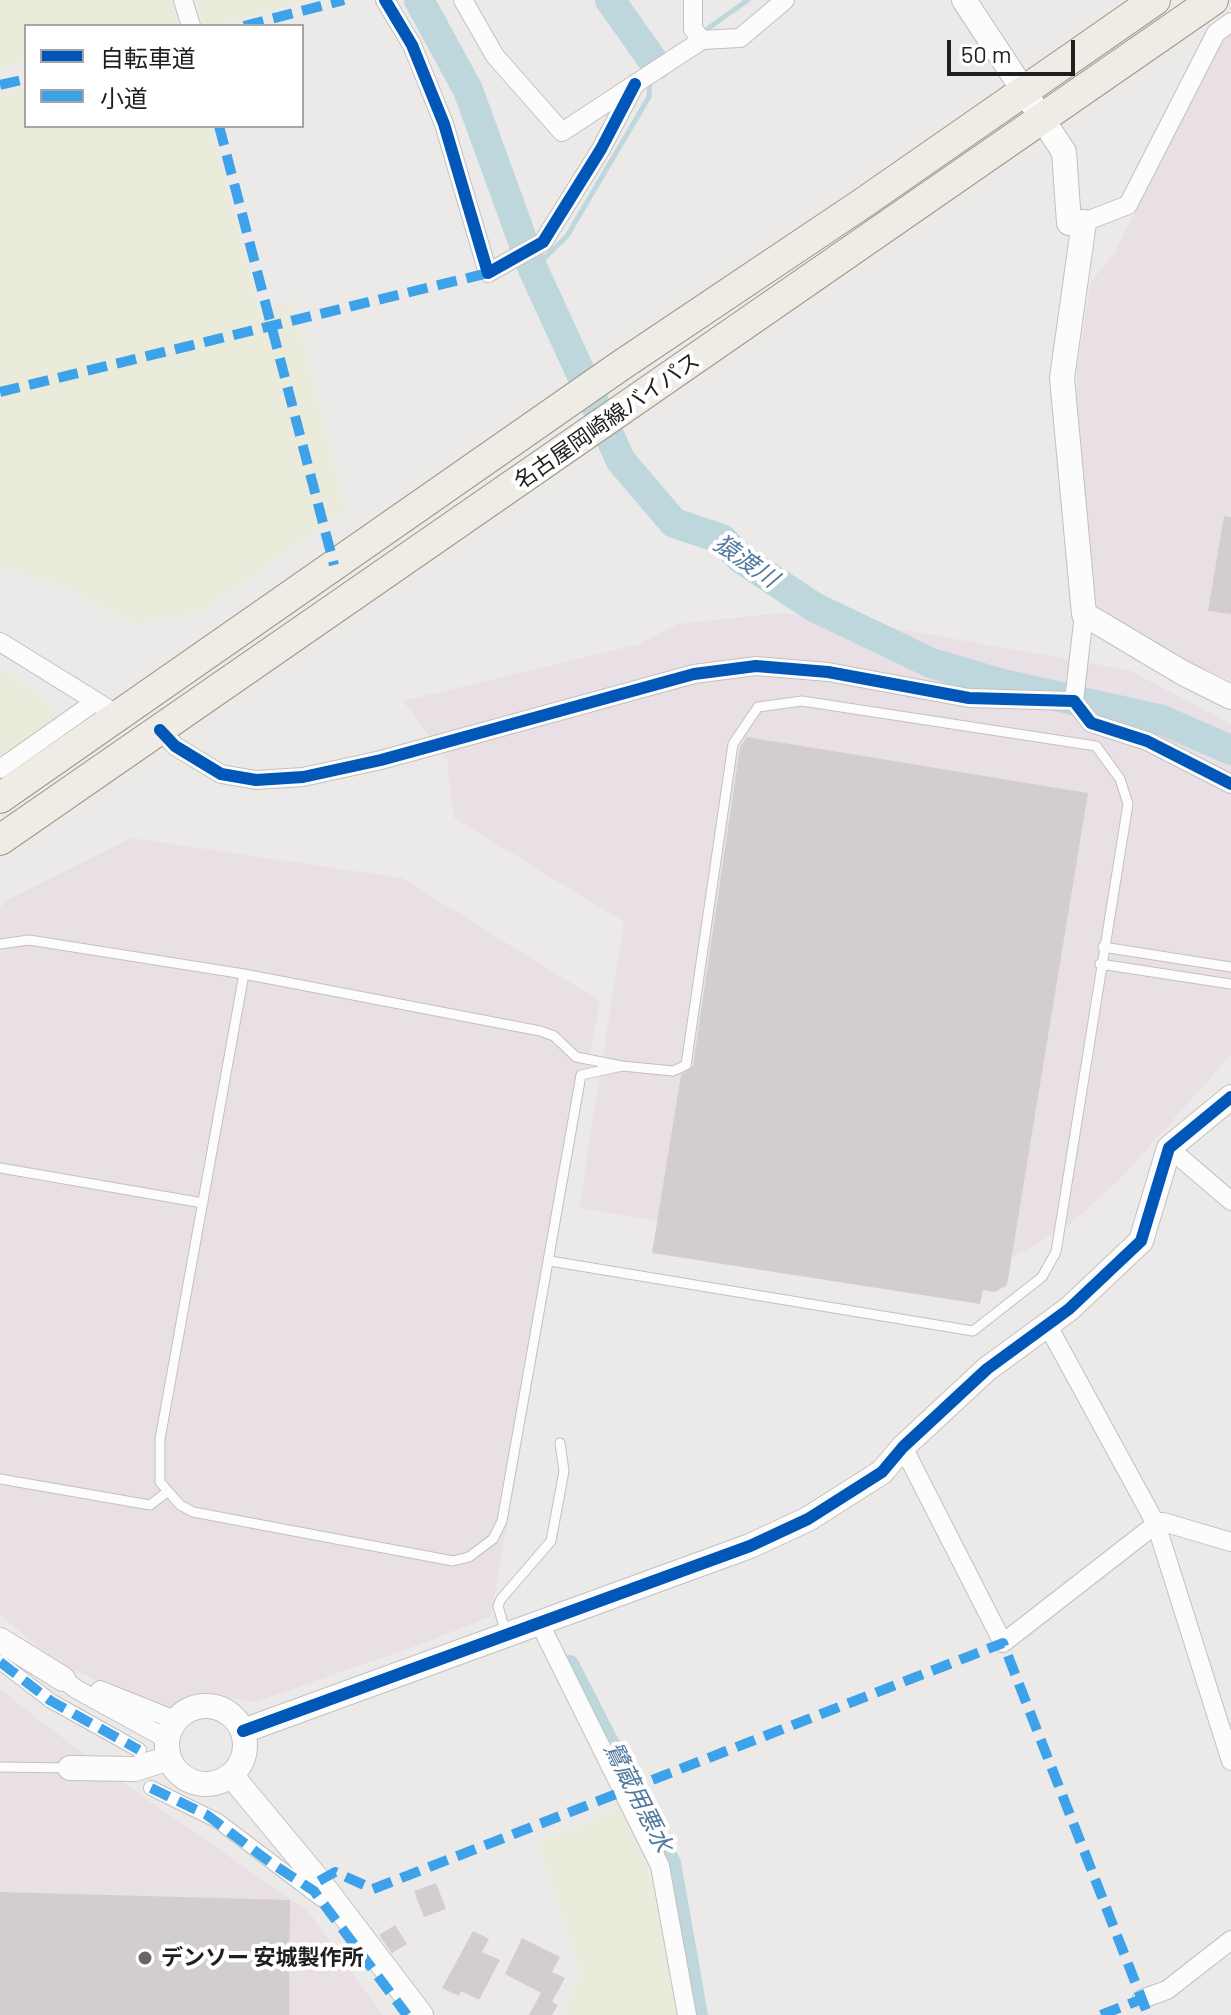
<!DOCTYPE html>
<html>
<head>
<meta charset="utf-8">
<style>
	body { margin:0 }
	#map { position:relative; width:1231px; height:2015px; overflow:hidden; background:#eceae8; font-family:Barlow,"Noto Sans JP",sans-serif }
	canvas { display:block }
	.legend { position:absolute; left:24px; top:24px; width:280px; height:104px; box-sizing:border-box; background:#fff; border:2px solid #a5a5a5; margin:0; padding:10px 14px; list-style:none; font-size:24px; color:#1f1f1f }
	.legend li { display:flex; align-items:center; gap:16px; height:40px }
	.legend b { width:40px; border:2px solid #a5a5a5 }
	.scale { position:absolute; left:947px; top:40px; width:128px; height:36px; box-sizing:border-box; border:4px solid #1f1f1f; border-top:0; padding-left:10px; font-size:24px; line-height:28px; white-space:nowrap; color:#1f1f1f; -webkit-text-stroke:6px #fff; paint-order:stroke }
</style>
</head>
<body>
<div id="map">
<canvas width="1231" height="2015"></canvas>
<ul class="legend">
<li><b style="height:10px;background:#0057b8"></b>自転車道</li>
<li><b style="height:10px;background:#3da2ea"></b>小道</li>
</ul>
<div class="scale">50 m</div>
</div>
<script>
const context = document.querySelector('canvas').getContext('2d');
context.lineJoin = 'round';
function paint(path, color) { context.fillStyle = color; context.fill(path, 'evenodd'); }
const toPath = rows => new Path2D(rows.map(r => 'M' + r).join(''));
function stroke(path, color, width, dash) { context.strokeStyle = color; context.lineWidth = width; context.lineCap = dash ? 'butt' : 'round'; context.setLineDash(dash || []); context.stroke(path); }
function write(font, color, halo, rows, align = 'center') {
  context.font = font + ' Barlow,"Noto Sans JP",sans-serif'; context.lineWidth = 8; context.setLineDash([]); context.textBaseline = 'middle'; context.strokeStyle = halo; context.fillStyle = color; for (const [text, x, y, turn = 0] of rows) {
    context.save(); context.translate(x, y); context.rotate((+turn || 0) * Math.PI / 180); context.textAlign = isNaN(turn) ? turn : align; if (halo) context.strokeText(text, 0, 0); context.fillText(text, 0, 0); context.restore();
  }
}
paint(toPath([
	[1231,33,1231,680,1090,622,1079,611,1077,367,1091,281,1114,254,1217,48],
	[781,613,843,619,1129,670,1231,724,1231,1055,1122,1177,1068,1226,984,1274,579,1208,624,922,454,818,447,760,403,701,640,644,677,624],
	[131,838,402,878,600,1001,491,1616,416,1646,255,1702,196,1693,167,1708,156,1706,57,1663,0,1615,0,908,5,901],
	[0,1689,95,1763,309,1912,382,2015,0,2015]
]), '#e9e0e6');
paint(toPath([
	[0,0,172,0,178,26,26,26,26,61,0,66],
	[198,0,311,0,213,26,204,26],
	[26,87,26,126,211,126,259,309,293,302,345,509,205,610,138,625,66,586,0,567,0,93],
	[0,670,17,678,60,716,0,758],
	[619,1810,650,1874,680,2015,563,2015,582,1975,538,1841]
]), '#ebebdc');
stroke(toPath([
	[703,32,748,0],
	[533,269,567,236,649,97,650,79]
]), '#bed7dd', 5);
stroke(toPath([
	[570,1664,672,1863,699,2015]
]), '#bed7dd', 18);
stroke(toPath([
	[419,0,468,90,533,269,621,461,674,523,722,539,740,558,814,607,931,663,1002,684,1162,720,1231,750],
	[610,0,656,65]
]), '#bed7dd', 30);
paint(toPath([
	[1224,516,1231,517,1231,614,1208,611],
	[747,737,1088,793,1007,1285,995,1292,983,1290,980,1304,652,1253,681,1075,693,1066,740,747],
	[436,1883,446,1909,424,1917,414,1891],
	[0,1892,290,1900,289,2015,0,2015],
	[395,1925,407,1944,392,1953,379,1935],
	[473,1931,489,1939,482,1952,500,1960,479,2000,461,1991,459,1996,442,1988],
	[522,1938,560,1957,552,1972,565,1978,552,2002,558,2005,552,2015,529,2015,541,1993,505,1974]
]), '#d1cecd');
const service = toPath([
	[0,944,29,940,244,974,540,1031,554,1036,576,1057,622,1066,581,1075,502,1521,493,1539,469,1557,453,1561,193,1512,180,1505,160,1482,160,1439,244,974],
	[1103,947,1231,967],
	[1100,964,1231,984],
	[0,1168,203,1203],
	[550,1261,973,1331,1042,1277,1056,1252,1128,804,1120,779,1096,746,802,701,758,707,733,744,686,1065,673,1071,622,1066],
	[0,1479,150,1505,167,1492],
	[506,1634,498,1606,501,1599,551,1541,564,1471,560,1443],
	[0,1767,70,1768]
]);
const pedestrian = toPath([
	[0,1662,51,1701,139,1750],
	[151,1788,218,1821,321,1899]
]);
const minor = toPath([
	[183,0,191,26],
	[385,0,412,45,444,124,488,273,543,242,601,149,635,84],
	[463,0,495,56,562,132,702,40],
	[693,0,693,29,702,40,740,38,785,0],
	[1084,222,1128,205,1216,33,1231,22],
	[0,642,118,715],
	[1074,701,1084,614],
	[160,730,175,746,221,774,256,780,303,777,381,760,694,674,756,666,828,672,969,698,1074,701,1091,723,1147,741,1231,784],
	[0,769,95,702],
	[1169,1148,1231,1201],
	[1048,1326,1156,1524,1231,1761],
	[903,1447,1003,1643,1156,1524,1163,1522,1231,1542],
	[539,1622,660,1866,687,2015],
	[63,1679,76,1689,167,1739],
	[100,1690,175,1720],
	[1142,1999,1167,1990,1231,1940]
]);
const tertiary = toPath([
	[964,0,1064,152,1069,223,1084,222,1062,378,1084,614,1183,673,1231,697],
	[0,1640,63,1679],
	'167 1745a39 39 0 1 1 78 0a39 39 0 1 1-78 0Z',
	[243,1731,750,1546,808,1519,882,1472,903,1447,987,1369,1069,1309,1141,1241,1169,1148,1231,1097],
	[70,1768,135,1769,169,1758],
	[231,1775,319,1881,421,2015]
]);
const primary = toPath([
	[0,798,620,366,863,203,1155,0],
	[0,840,1213,0]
]);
stroke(service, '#c2c1c0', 11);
stroke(pedestrian, '#c2c1c0', 16);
stroke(minor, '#c2c1c0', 20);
stroke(tertiary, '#c2c1c0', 26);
stroke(primary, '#a09787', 32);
stroke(service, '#fcfcfc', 9);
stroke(pedestrian, '#fcfcfc', 14);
stroke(minor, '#fcfcfc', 18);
stroke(tertiary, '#fcfcfc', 24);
stroke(primary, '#efebe5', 30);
stroke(toPath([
	[244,26,344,0],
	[0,85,26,79],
	[219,126,334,565],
	[0,392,488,273],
	[0,1662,51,1701,139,1750],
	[151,1788,207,1815,271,1863,314,1891,407,2015],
	[319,1881,335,1872,373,1889,1003,1643,1148,2015],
	[1101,2015,1142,1999]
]), '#3da2ea', 10, [20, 10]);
stroke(toPath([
	[385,0,412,45,444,124,488,273,543,242,601,149,635,84],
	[160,730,175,746,221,774,256,780,303,777,381,760,694,674,756,666,828,672,969,698,1074,701,1091,723,1147,741,1231,784],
	[243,1731,750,1546,808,1519,882,1472,903,1447,987,1369,1069,1309,1141,1241,1169,1148,1231,1097]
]), '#0057b8', 12);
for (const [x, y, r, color] of [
	[145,1958,8,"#676665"]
]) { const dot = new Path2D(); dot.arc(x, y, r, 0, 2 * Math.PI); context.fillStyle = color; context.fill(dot); stroke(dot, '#fff', 3); }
write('22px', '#1f1f1f', '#fff', [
	["名古屋岡崎線バイパス",607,421,-35]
]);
write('bold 22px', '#1f1f1f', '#fff', [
	["デンソー 安城製作所",161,1958]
], 'left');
write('italic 24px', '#517a9e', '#fff', [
	["猿渡川",746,561,35],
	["鷺蔵用悪水",638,1797,63]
]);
</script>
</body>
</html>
